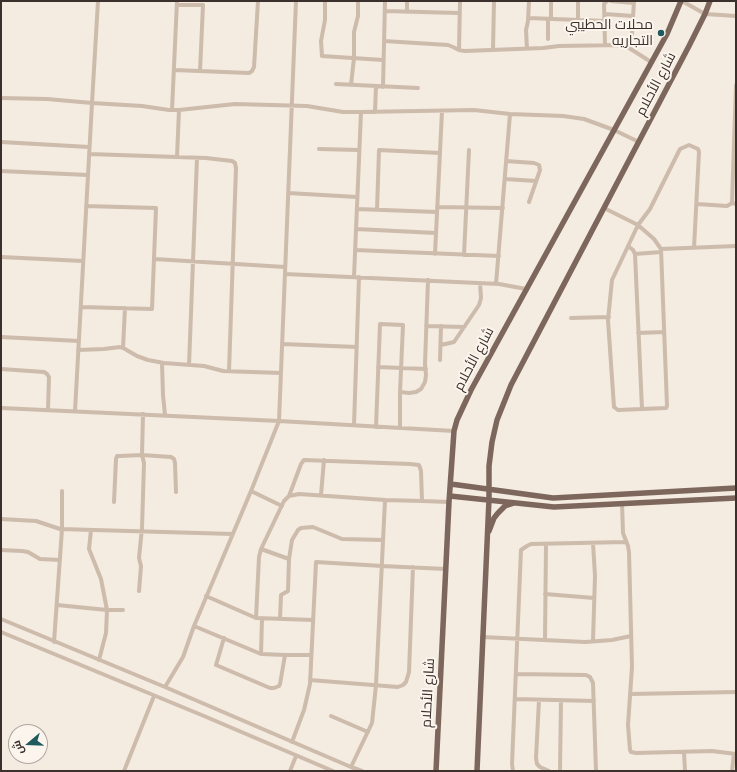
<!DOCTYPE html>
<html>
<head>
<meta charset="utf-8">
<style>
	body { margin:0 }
	#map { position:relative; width:737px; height:772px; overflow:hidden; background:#f4ebe1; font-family:Mulish,Cairo,sans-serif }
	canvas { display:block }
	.frame { position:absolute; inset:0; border:2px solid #3b302b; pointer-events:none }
	.north { position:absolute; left:8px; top:724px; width:40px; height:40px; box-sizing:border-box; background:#fbf5ee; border:1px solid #aea6a0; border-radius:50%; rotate:251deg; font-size:11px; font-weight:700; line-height:16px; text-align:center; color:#3b302b }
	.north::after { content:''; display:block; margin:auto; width:14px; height:18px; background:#1f5a5e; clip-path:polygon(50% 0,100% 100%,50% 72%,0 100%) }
</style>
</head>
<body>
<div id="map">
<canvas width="737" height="772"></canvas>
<div class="frame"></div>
<div class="north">ش</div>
</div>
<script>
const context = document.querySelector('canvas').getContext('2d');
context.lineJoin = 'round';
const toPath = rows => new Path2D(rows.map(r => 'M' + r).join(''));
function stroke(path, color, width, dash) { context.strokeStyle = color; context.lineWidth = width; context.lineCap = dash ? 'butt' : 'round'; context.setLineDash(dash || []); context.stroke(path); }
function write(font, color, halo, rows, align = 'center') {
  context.font = font + ' Mulish,Cairo,sans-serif'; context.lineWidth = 4; context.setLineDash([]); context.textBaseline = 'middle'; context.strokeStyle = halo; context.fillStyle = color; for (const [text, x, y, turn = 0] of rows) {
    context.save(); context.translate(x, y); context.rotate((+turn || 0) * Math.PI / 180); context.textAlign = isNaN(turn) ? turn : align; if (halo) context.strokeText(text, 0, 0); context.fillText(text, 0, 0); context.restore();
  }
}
stroke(toPath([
	[325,1,325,20,321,41,322,56,383,60],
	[611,1,634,3],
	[682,1,705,14,736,16],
	[177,5,203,5,200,71],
	[385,11,459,13],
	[407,12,407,1],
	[605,14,633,16],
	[528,18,605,21],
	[548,19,548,39],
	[551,19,551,1],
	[578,20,578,1],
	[384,41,448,45,453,47,459,50,465,51,543,48,559,46,619,45,626,46,651,62],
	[605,45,604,4,607,1],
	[626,46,632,34,634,1],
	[527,49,526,30,528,21,529,1],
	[459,50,460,1],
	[493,50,494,1],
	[174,70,249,73,252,71,254,67,258,1],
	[336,84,418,88],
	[351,85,354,58,354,32,358,16,358,1],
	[736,85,732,203,736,204],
	[383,87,385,1],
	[1,98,47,99,92,103,142,106,169,110,179,110,235,104,307,106,343,112,361,112,474,110,510,114,563,116,584,119,614,130,639,142],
	[172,110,177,1],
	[375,112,376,86],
	[1,142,89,147],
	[319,149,359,150],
	[89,154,206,158,232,161,235,163,236,168,229,371],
	[177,157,179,110],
	[506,161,534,163,539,165,540,170,529,202],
	[1,171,88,175],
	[505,179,536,181],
	[288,193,357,197],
	[697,204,727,206,732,203],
	[437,207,503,208],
	[604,208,638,225,654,239,661,249,667,406,666,408,618,410,614,407,608,320,612,280,638,225,650,209,680,149,689,145,698,149,699,152,694,248],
	[357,209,437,212],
	[377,210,379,150,440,153],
	[356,229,436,233],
	[628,246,633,250,635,254,642,409],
	[661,249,736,246],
	[355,250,499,256],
	[435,254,442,111],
	[635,254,661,252],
	[464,255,469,150],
	[1,257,83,261],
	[154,259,285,267],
	[285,274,499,284,526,289],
	[354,277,361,112],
	[496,284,510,114],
	[81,307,152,309,156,208,86,206],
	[571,318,609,317],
	[426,326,464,327],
	[638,333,664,332],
	[1,337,79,341],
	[282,344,357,347],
	[441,345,454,342,479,305,481,298,480,283],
	[123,348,125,308],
	[78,350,104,349,120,347,125,349,137,356,148,360,164,363,204,366,223,371,281,373],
	[440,360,441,326],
	[162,363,163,395,165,415],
	[189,365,197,158],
	[378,367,426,369],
	[1,369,44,372,47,374,49,377,48,410],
	[400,392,409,393,416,392,421,389,425,382,426,375,425,364,428,280],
	[1,408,279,421,454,431],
	[75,411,92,103,98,1],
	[354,425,359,277],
	[376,427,380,324,403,325,400,392,400,428],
	[251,491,282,506],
	[321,495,324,460],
	[289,496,301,464,304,460,410,464,419,465,421,471,422,501],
	[114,502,116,459,117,456,120,456,142,455,171,457,174,459,175,463,176,492],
	[622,503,623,533,628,546,629,552,632,667,628,725,630,750,631,752,636,753,712,751,736,754],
	[1,519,36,521,60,529,233,534],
	[91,530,89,549,101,579,107,610,106,633,99,660],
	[593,543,595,576,593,641],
	[261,549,289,559],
	[1,550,22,551,28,552,40,559,60,560],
	[139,591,141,566,139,558,142,528,144,463,142,455,143,414],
	[545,594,594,598],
	[206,596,256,618,313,620],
	[57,605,107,610,123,610],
	[256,618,259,557,261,549,284,501,289,496,299,494,385,500,422,501,449,502],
	[1,619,165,687,351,767,362,771],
	[280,619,281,595,288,591,289,559,292,540,298,530,301,528,313,527,342,539,383,540],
	[194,626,261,654,285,655,311,655],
	[1,632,204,716,333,771],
	[482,637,585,642,612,640,631,636],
	[224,638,216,665,270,688,274,688,279,686,280,684,285,655],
	[545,640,546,544],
	[54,642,62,529,62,491],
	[261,654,262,618],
	[516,674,586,675,590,677,593,683,596,771],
	[310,680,398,687,403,685,406,682,409,672,413,567],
	[165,687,183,657,194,626,251,491,279,421,296,1],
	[630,694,736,692],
	[515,699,594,701],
	[539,700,536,758,537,764,540,767,549,771],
	[331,716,368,732],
	[292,742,304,710,310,684,316,562,382,566,446,569],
	[684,752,685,771],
	[351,767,372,723,376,685,385,500],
	[124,771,154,696],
	[290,771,296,756],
	[513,771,512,764,521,550,527,546,531,544,626,542],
	[560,771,561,700],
	[732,771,734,754]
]), '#cdbbac', 4);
stroke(toPath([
	[451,484,553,498,736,488],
	[450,496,554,507,736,498],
	[489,531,494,518,498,513,505,506,514,503],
	[436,771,449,502,454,431,457,420,471,390,667,34,681,1],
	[477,771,489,499,489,466,492,442,497,420,511,385,689,46,705,14,710,1]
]), '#7d675c', 5.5);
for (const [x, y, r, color] of [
	[661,33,4,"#1f5a5e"]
]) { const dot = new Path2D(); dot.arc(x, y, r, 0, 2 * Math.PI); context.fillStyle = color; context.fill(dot); stroke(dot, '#fbf5ee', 1.5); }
write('14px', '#3b302b', '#fbf5ee', [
	["محلات الحطيبي",653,25],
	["التجاريه",653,41]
], 'right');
write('14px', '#3b302b', '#fbf5ee', [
	["شارع الأحلام",656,84,-62],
	["شارع الأحلام",474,359,-62],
	["شارع الأحلام",428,693,-87]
]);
</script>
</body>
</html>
